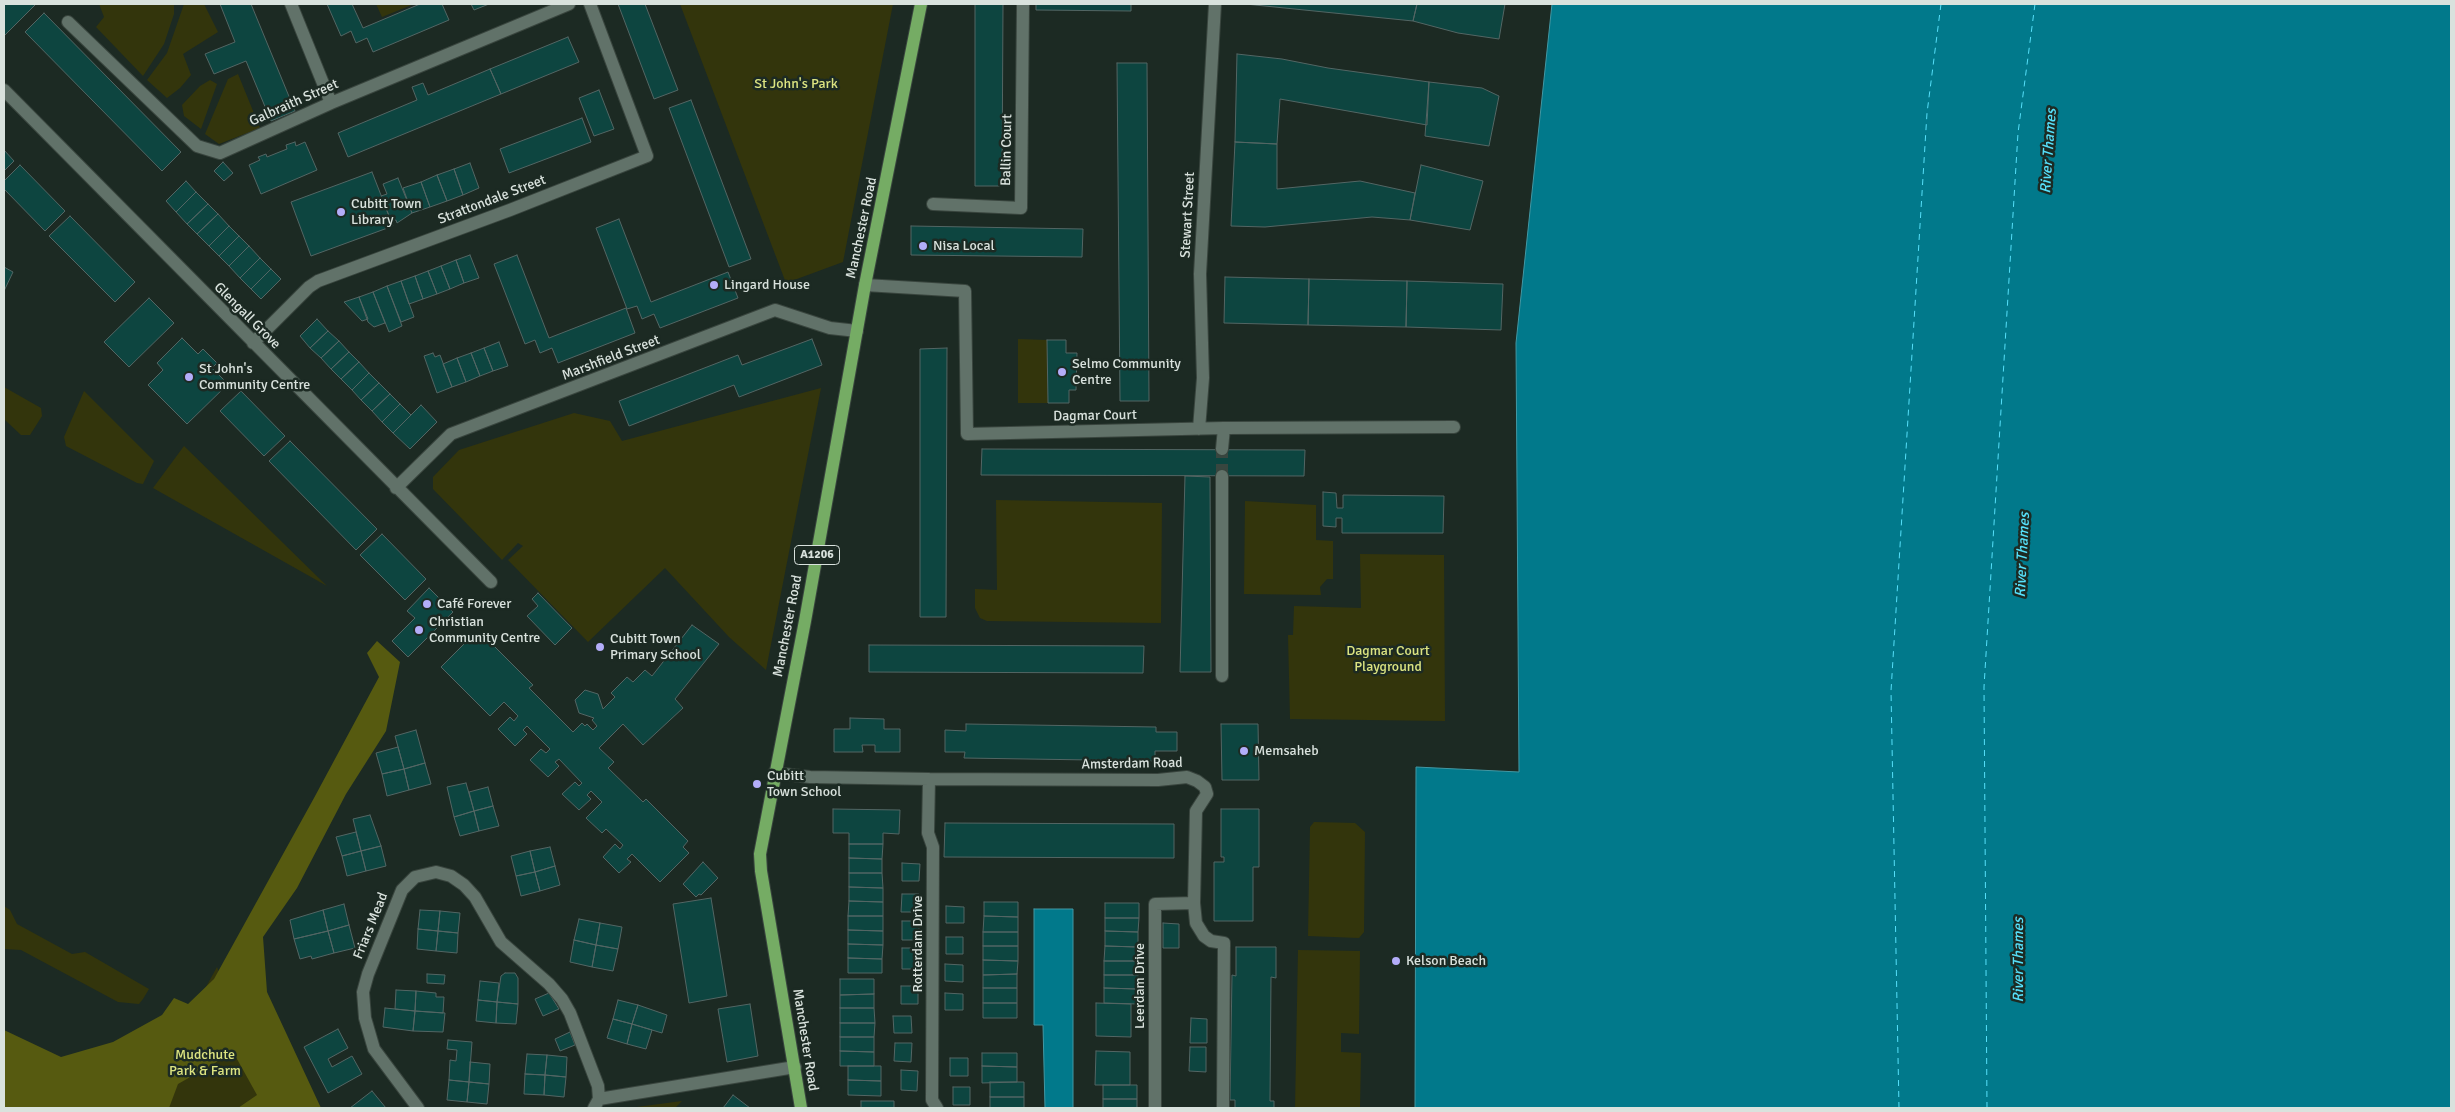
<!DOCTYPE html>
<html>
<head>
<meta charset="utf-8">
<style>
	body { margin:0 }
	#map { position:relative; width:2455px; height:1112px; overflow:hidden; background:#1c2a23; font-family:Signika,sans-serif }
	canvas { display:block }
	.frame { position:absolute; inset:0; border:5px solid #d9e2dd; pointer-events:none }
</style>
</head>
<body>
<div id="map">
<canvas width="2455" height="1112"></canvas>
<div class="frame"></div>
</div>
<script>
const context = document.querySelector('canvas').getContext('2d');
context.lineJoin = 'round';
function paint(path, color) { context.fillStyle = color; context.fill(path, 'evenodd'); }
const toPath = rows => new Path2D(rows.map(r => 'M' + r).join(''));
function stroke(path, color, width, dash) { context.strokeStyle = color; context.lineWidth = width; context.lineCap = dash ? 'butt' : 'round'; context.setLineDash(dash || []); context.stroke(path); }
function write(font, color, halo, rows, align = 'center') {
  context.font = font + ' Signika,sans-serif'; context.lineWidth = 5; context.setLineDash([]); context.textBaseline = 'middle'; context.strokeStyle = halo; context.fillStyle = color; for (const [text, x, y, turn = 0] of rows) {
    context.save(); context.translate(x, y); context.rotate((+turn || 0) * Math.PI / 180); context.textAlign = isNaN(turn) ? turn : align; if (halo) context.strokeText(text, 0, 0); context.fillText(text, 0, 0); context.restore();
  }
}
paint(toPath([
	[99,4,174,4,174,14,164,44,143,76,96,27,104,17],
	[184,4,204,4,218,32,183,54,191,75,180,88,167,98,147,80,167,53],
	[376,4,414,4,382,17],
	[680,4,893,4,843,262,786,283],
	[238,74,260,128,219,144,205,134,228,79],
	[210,80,217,84,201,129,184,116,182,105,200,86],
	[1018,339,1047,340,1048,403,1018,403],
	[4,387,41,408,42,416,30,435,21,435,4,419],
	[821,388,766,670,729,637,665,568,588,642,508,560,523,546,518,543,502,560,433,489,433,477,459,450,574,413,610,421,622,441],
	[84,391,154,461,143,484,137,483,66,446,64,437],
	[184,446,327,586,153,488],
	[996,500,1162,503,1161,623,987,621,980,618,975,608,975,589,997,590],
	[1245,501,1316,505,1316,540,1333,541,1333,579,1327,579,1320,587,1321,595,1244,594],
	[1360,554,1444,555,1445,721,1290,719,1288,635,1293,635,1294,606,1361,608],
	[1314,822,1355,823,1365,832,1364,932,1359,938,1308,936,1310,827],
	[4,906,10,910,17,924,72,954,85,952,149,989,143,999,139,1004,118,1002,21,950,4,949],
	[1298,950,1360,951,1359,1034,1341,1033,1341,1052,1361,1053,1360,1108,1295,1108],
	[217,967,257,1072,285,1108,4,1108,4,1060,45,1081,186,1023],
	[682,1101,675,1108,629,1108]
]), '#33350c');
paint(toPath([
	[377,641,400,662,386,731,346,794,297,888,263,937,267,992,321,1108,238,1108,257,1095,232,1050,215,1063,178,1084,169,1108,4,1108,4,1030,61,1057,113,1042,162,1015,174,998,188,1004,214,979,314,798,379,677,367,653]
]), '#565a10');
const water = toPath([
	[1552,4,2451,4,2451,1108,1415,1108,1416,767,1519,772,1516,343,1552,4],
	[1034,909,1073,909,1073,1108,1045,1108,1043,1025,1034,1025,1034,909]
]);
paint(water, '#01798b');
stroke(water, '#4298a4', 1);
stroke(toPath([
	[1899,1108,1891,691,1927,113,1941,4],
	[1987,1108,1984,687,2018,133,2035,4]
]), '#56e0fa', 1, [6, 5]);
const building = toPath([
	[4,4,36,4,4,36,4,4],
	[220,4,251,4,295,111,271,121,246,61,214,74,205,54,235,42,220,4],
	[327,4,352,4,363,28,420,4,442,4,449,20,373,52,367,38,356,43,351,31,341,36,327,4],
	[471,4,489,4,474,10,471,4],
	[618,4,645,4,678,90,654,99,618,4],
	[975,4,1003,4,1002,186,975,186,975,4],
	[1036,4,1131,4,1131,11,1036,10,1036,4],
	[1245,4,1417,4,1413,21,1245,4],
	[1417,4,1505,4,1499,39,1458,33,1413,21,1417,4],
	[44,13,181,152,162,171,25,32,44,13],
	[568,37,579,62,501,94,490,69,568,37],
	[1237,54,1282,59,1328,68,1429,82,1427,125,1280,99,1277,144,1235,142,1237,54],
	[1117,63,1147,63,1149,401,1120,401,1117,63],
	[490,69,501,94,348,157,338,133,417,100,412,87,423,83,428,95,490,69],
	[1429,82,1482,88,1499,96,1489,146,1425,136,1429,82],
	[599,90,614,129,594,136,579,98,599,90],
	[691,100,751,259,729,267,669,108,691,100],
	[582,118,591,142,509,173,500,149,582,118],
	[295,142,296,146,305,142,317,170,261,194,249,165,260,160,258,157,266,154,267,157,287,149,286,145,295,142],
	[1235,142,1277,144,1277,189,1360,181,1415,193,1410,220,1372,217,1265,227,1231,226,1235,142],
	[4,150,14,161,4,171,4,150],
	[223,162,233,173,224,181,214,171,223,162],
	[470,163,479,188,463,195,454,169,470,163],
	[20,165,65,211,45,231,4,189,4,181,20,165],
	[1421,165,1483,181,1470,230,1410,220,1421,165],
	[454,169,463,195,447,201,437,175,454,169],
	[372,172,393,226,311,256,291,202,372,172],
	[437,175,447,201,430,207,421,182,437,175],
	[398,178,412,213,397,223,396,220,391,221,381,196,387,194,383,184,398,178],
	[186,181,196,192,176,212,166,201,186,181],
	[421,182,430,207,412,213,403,188,421,182],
	[196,192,208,204,187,224,176,212,196,192],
	[208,204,218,214,197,234,187,224,208,204],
	[218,214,229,226,209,246,197,234,218,214],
	[70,216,135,282,115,302,49,236,70,216],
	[619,219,651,302,728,272,738,298,660,328,654,314,642,319,637,306,627,309,596,228,619,219],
	[229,226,239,236,219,256,209,246,229,226],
	[911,226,1083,229,1082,257,911,255,911,226],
	[239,236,249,246,229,266,219,256,239,236],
	[249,246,260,258,240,278,229,266,249,246],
	[470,255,479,278,464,283,456,260,470,255],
	[517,255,549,338,626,308,635,333,558,363,552,348,540,353,535,340,525,344,494,264,517,255],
	[260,258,271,269,251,289,240,278,260,258],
	[456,260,464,283,450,289,441,266,456,260],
	[441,266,450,289,437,294,428,271,441,266],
	[4,267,13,272,4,291,4,267],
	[271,269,281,279,261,299,251,289,271,269],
	[428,271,437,294,423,299,415,276,428,271],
	[415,276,423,299,409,304,401,281,415,276],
	[1225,277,1309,279,1308,325,1224,323,1225,277],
	[1309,279,1407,281,1406,327,1308,325,1309,279],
	[401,281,414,317,401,322,387,286,401,281],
	[1407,281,1503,284,1501,330,1406,327,1407,281],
	[387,286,402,326,389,332,373,292,387,286],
	[373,292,385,323,374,327,368,322,359,297,373,292],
	[359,297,368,319,362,321,344,302,359,297],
	[149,298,174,323,129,367,104,342,149,298],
	[317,319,328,331,310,348,300,336,317,319],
	[328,331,339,341,321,358,310,348,328,331],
	[182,338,198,354,203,349,217,363,212,368,228,384,187,424,148,385,163,370,157,363,182,338],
	[812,339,822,365,739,397,734,385,629,426,619,401,738,355,742,365,812,339],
	[1047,340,1066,340,1066,353,1077,353,1076,390,1069,390,1069,403,1048,403,1047,340],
	[339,341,349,352,331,369,321,358,339,341],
	[499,342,508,366,493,371,484,348,499,342],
	[484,348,493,371,480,376,471,353,484,348],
	[947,348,946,617,920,617,920,349,947,348],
	[349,352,359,362,341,379,331,369,349,352],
	[433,353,435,357,440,355,452,387,437,393,424,356,433,353],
	[471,353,480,376,466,382,457,358,471,353],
	[457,358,466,382,452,387,443,364,457,358],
	[359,362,369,373,352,390,341,379,359,362],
	[369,373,379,383,361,400,352,390,369,373],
	[379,383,390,394,372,411,361,400,379,383],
	[241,391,285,436,264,456,220,411,241,391],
	[390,394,400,404,382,422,372,411,390,394],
	[400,404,411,415,393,433,382,422,400,404],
	[421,405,437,422,410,449,393,433,421,405],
	[290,441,377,529,356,550,269,461,290,441],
	[982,449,1305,450,1304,476,981,475,982,449],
	[1185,476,1210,477,1211,672,1180,672,1185,476],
	[1323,492,1336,493,1337,508,1343,508,1343,495,1444,496,1443,533,1342,533,1342,518,1336,518,1336,527,1323,526,1323,492],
	[382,534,426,579,405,600,360,555,382,534],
	[429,588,453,612,408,657,392,641,415,618,407,611,429,588],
	[538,593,572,628,555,645,527,616,538,606,532,599,538,593],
	[692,625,719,644,675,699,683,708,643,745,623,724,599,748,614,762,608,768,643,802,646,799,688,841,683,847,689,853,660,882,632,854,627,859,631,862,619,873,603,857,615,844,620,849,623,845,606,829,602,833,586,818,602,802,591,791,587,795,591,799,579,810,562,794,575,782,579,786,582,783,559,759,555,762,559,766,548,777,530,760,541,749,546,753,550,749,527,726,523,730,527,734,515,746,498,729,510,717,514,721,518,716,504,702,490,716,441,667,475,633,485,643,488,640,533,685,529,688,573,732,582,723,585,726,587,724,593,730,597,726,592,720,594,718,579,713,575,700,585,690,598,694,603,709,615,697,611,693,627,677,633,682,645,670,652,676,692,625],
	[869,645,1144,646,1143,673,869,672,869,645],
	[850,718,884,719,884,729,900,729,900,752,875,752,875,745,862,745,863,752,834,752,834,729,850,729,850,718],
	[966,724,1156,727,1156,732,1177,732,1177,751,1155,751,1155,761,964,758,965,752,945,752,945,730,966,731,966,724],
	[1221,724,1258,724,1259,780,1222,780,1221,724],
	[416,730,425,763,404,769,395,736,416,730],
	[398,747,404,769,382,774,376,753,398,747],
	[425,763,431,784,409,790,404,769,425,763],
	[404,769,409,790,387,796,382,774,404,769],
	[466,783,474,811,454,817,447,787,466,783],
	[488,787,493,806,474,811,469,792,488,787],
	[493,806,499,826,479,831,474,811,493,806],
	[833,809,900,810,899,834,883,833,883,844,849,844,849,833,833,833,833,809],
	[1221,809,1259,809,1259,867,1253,867,1253,921,1214,921,1214,862,1224,862,1224,857,1221,857,1221,809],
	[474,811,479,831,460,836,454,817,474,811],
	[370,815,381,846,361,851,353,819,370,815],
	[945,823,1174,824,1174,858,944,857,945,823],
	[356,832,361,851,342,856,336,837,356,832],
	[849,844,883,844,882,859,849,858,849,844],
	[381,846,386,866,366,871,361,851,381,846],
	[550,847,555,866,535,872,530,851,550,847],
	[361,851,366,871,347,876,342,856,361,851],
	[530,851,535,872,516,876,511,856,530,851],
	[849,858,882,859,882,873,849,873,849,858],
	[703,862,718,878,701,895,699,894,696,897,683,884,703,862],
	[902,863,920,864,919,881,902,881,902,863],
	[555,866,560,885,540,891,535,872,555,866],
	[535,872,540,891,521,896,516,876,535,872],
	[849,873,882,873,883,888,849,887,849,873],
	[849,887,883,888,883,902,849,901,849,887],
	[902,894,919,894,919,912,901,912,902,894],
	[711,898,727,996,689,1003,673,904,711,898],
	[849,901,883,902,883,916,848,916,849,901],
	[984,902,1018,902,1018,917,984,916,984,902],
	[1105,903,1139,903,1139,918,1105,918,1105,903],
	[344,904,349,925,328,931,323,910,344,904],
	[946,906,964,907,964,923,946,923,946,906],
	[323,910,328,931,294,939,290,920,323,910],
	[420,910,440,911,438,931,418,929,420,910],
	[440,911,460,913,458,933,438,931,440,911],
	[848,916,883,916,883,931,848,930,848,916],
	[984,916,1018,917,1018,932,983,932,984,916],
	[1105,918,1139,918,1138,932,1105,931,1105,918],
	[579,919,600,923,596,945,574,940,579,919],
	[902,921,919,921,919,940,902,940,902,921],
	[600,923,622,927,618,949,596,945,600,923],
	[1163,923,1179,924,1179,948,1163,948,1163,923],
	[349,925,355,948,334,953,328,931,349,925],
	[418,929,438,931,436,951,417,949,418,929],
	[848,930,883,931,883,945,848,944,848,930],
	[328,931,334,953,312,959,311,956,300,959,294,939,328,931],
	[438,931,458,933,457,953,436,951,438,931],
	[1105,931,1138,932,1138,947,1105,946,1105,931],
	[983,932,1018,932,1018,946,983,946,983,932],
	[946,937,963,937,963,954,946,954,946,937],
	[574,940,596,945,592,967,570,962,574,940],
	[848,944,883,945,882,959,848,958,848,944],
	[596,945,618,949,613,971,592,967,596,945],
	[983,946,1018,946,1018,961,983,960,983,946],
	[1105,946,1138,947,1138,961,1104,961,1105,946],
	[1236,947,1276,947,1276,978,1271,977,1270,1101,1274,1101,1274,1108,1235,1108,1235,1100,1230,1100,1232,975,1236,976,1236,947],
	[902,948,919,948,918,969,902,969,902,948],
	[848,958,882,959,882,973,848,973,848,958],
	[983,960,1018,961,1017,974,983,975,983,960],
	[1104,961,1138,961,1138,975,1104,975,1104,961],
	[945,964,963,965,963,982,945,981,945,964],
	[505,973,515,973,518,978,518,1004,497,1002,501,976,505,973],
	[427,974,445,975,444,984,427,983,427,974],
	[1017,974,1017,988,983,988,983,975,1017,974],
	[1104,975,1138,975,1138,989,1104,988,1104,975],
	[840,979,874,979,874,994,840,995,840,979],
	[480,981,499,983,497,1002,478,1000,480,981],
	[901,986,918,986,918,1004,901,1004,901,986],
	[983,988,1017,988,1017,1003,983,1003,983,988],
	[1104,988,1138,989,1138,1004,1104,1003,1104,988],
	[396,990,416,991,415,1011,395,1009,396,990],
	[416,991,436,993,436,997,444,997,443,1013,415,1011,416,991],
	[549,993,559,1009,543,1016,535,999,549,993],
	[945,993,963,994,963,1010,945,1010,945,993],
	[874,994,874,1008,840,1008,840,995,874,994],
	[478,1000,497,1002,496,1023,476,1021,478,1000],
	[618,1000,638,1005,632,1024,613,1019,618,1000],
	[497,1002,518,1004,516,1024,496,1023,497,1002],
	[983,1003,1017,1003,1017,1018,983,1018,983,1003],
	[1096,1003,1131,1004,1131,1037,1096,1036,1096,1003],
	[750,1004,758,1056,727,1062,718,1009,750,1004],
	[638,1005,667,1015,662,1033,632,1024,638,1005],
	[385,1008,415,1011,413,1031,383,1027,385,1008],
	[840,1008,874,1008,875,1023,840,1023,840,1008],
	[415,1011,445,1013,443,1032,413,1031,415,1011],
	[893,1016,911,1016,912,1033,894,1033,893,1016],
	[1191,1018,1207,1019,1207,1043,1190,1043,1191,1018],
	[613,1019,632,1024,627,1044,607,1038,613,1019],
	[840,1023,875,1023,874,1037,840,1037,840,1023],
	[632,1024,652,1030,646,1049,627,1044,632,1024],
	[338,1029,348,1048,328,1059,332,1067,352,1056,362,1074,328,1093,304,1047,338,1029],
	[570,1032,575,1045,560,1051,555,1039,570,1032],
	[840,1037,874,1037,874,1052,840,1051,840,1037],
	[448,1040,472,1042,469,1082,449,1080,450,1060,456,1061,457,1050,447,1049,448,1040],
	[895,1043,912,1043,911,1062,894,1061,895,1043],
	[1190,1047,1206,1047,1206,1072,1189,1071,1190,1047],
	[840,1051,874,1052,874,1066,840,1066,840,1051],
	[1096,1051,1130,1052,1130,1085,1095,1085,1096,1051],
	[982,1053,1017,1053,1017,1067,982,1066,982,1053],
	[527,1054,547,1055,545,1075,525,1074,527,1054],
	[547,1055,567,1057,566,1077,545,1075,547,1055],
	[950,1058,968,1058,968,1076,950,1076,950,1058],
	[470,1062,490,1064,489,1084,469,1082,470,1062],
	[848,1066,881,1066,881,1081,848,1080,848,1066],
	[982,1066,1017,1067,1017,1082,982,1083,982,1066],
	[901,1070,918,1071,917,1091,901,1090,901,1070],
	[525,1074,545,1075,544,1095,524,1094,525,1074],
	[545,1075,566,1077,564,1097,544,1095,545,1075],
	[449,1080,469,1082,467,1102,447,1100,449,1080],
	[848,1080,881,1081,881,1096,848,1095,848,1080],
	[469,1082,489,1084,487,1104,467,1102,469,1082],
	[990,1082,1024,1082,1024,1097,990,1097,990,1082],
	[1103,1085,1137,1085,1137,1099,1103,1099,1103,1085],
	[953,1087,970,1087,970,1105,953,1105,953,1087],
	[372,1091,386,1108,350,1108,372,1091],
	[733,1095,750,1108,723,1108,733,1095],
	[990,1097,1024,1097,1024,1108,990,1108,990,1097],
	[1103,1099,1137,1099,1137,1108,1103,1108,1103,1099],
	[861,1101,894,1101,894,1108,861,1108,861,1101]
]);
paint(building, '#0d4540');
stroke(building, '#536664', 1);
stroke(toPath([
	[1222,476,1222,449]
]), '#38463f', 12, [12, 6]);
const minor = toPath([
	[291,4,331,103],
	[68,22,197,146,220,153,331,103,569,4],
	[4,90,491,582],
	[933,204,1021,208,1023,4],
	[865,285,965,291,967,434,1224,428,1454,427],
	[253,343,309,287,318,281,510,210,647,156,590,4],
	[1199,429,1203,378,1200,274,1215,4],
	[1222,449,1224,428],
	[1222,476,1222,676],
	[396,488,451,434,775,310,830,328,857,331],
	[774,773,810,777,929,779,1158,780,1187,777,1197,781,1205,787,1207,794,1196,811,1194,903,1196,923,1204,936,1211,941,1224,943,1223,1108],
	[929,779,928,833,933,847,932,1100,937,1108],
	[599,1099,795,1067],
	[418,1108,374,1049,365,1018,363,992,368,974,402,890,415,877,436,872,451,876,464,885,475,897,501,942,549,984,562,999,570,1013,598,1086,599,1099,594,1108],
	[1155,1108,1155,904,1194,903]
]);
const major = toPath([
	[801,1108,761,871,760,854,805,621,865,285,921,4]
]);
stroke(minor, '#39453e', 14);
stroke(major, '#39453e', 14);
stroke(minor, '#617269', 12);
stroke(major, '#75ac64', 12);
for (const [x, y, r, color] of [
	[341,212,5,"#b3adf9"],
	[923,246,5,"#b3adf9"],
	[714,285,5,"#b3adf9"],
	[1062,372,5,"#b3adf9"],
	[189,377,5,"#b3adf9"],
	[427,604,5,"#b3adf9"],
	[419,630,5,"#b3adf9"],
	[600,647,5,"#b3adf9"],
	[1244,751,5,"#b3adf9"],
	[757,784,5,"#b3adf9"],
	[1396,961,5,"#b3adf9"]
]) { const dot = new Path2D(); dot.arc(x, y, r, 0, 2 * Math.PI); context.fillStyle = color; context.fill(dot); stroke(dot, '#1c2a23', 2); }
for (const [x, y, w] of [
	[817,555,45]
]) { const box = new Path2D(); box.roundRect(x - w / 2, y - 9.5, w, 19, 4); context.fillStyle = '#1c2a23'; context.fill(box); stroke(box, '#d9e2dd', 1); }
write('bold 12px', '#d9e2dd', null, [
	["A1206",817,555]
]);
write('14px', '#dce481', '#1c2a23', [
	["St John's Park",796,84],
	["Dagmar Court",1388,651],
	["Playground",1388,667],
	["Mudchute",205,1055],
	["Park & Farm",205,1071]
]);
write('14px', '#d9e2dd', '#1c2a23', [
	["Galbraith Street",294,103,-24],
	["Ballin Court",1007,150,-89],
	["Strattondale Street",492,200,-21],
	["Stewart Street",1188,215,-87],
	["Manchester Road",862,228,-78],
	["Glengall Grove",247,316,45],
	["Marshfield Street",611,358,-21],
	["Dagmar Court",1095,416,-1],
	["Manchester Road",788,626,-79],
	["Amsterdam Road",1132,764,-1],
	["Friars Mead",371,926,-68],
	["Rotterdam Drive",918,944,-90],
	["Leerdam Drive",1140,986,-90],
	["Manchester Road",805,1040,81]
]);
write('14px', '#d9e2dd', '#1c2a23', [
	["Cubitt Town",351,204],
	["Library",351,220],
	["Nisa Local",933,246],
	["Lingard House",724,285],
	["Selmo Community",1072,364],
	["Centre",1072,380],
	["St John's",199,369],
	["Community Centre",199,385],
	["Café Forever",437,604],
	["Christian",429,622],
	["Community Centre",429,638],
	["Cubitt Town",610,639],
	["Primary School",610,655],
	["Memsaheb",1254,751],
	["Cubitt",767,776],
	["Town School",767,792],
	["Kelson Beach",1406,961]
], 'left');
write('italic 15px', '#56e0fa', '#1c2a23', [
	["River Thames",2049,151,-86],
	["River Thames",2023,555,-87],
	["River Thames",2019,960,-90]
]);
</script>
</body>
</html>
